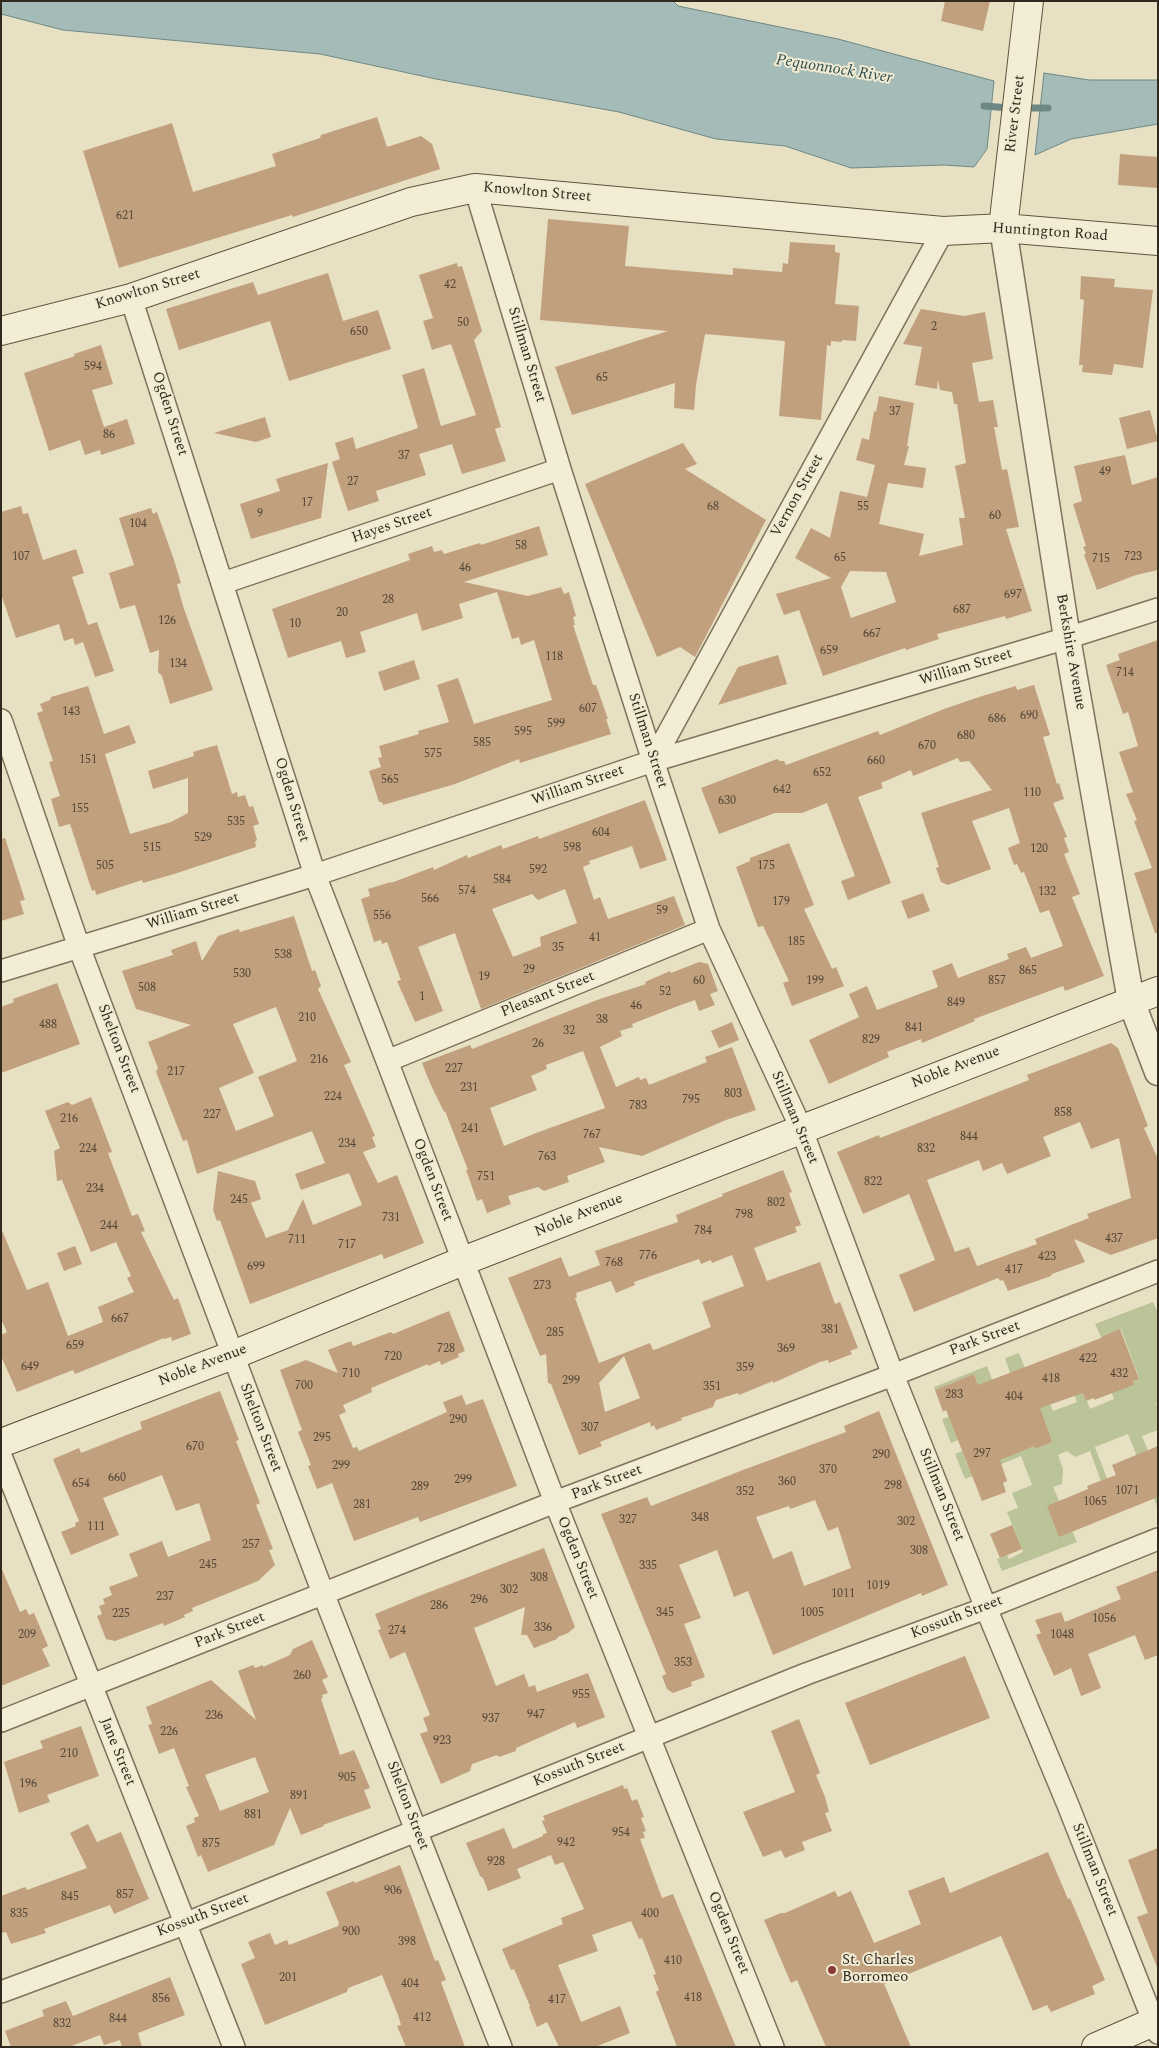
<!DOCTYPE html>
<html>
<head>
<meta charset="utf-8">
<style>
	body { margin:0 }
	#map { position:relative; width:1159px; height:2048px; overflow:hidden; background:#e8e0c3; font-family:Spectral,serif }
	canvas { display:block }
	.frame { position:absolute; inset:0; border:2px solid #31291e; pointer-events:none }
</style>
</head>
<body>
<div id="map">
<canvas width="1159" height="2048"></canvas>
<div class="frame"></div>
</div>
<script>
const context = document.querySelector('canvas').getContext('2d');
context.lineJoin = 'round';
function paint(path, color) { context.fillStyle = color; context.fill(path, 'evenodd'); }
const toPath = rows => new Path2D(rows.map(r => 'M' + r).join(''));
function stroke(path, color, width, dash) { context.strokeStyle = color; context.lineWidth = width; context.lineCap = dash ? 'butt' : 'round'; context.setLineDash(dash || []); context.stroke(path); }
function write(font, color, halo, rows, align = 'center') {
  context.font = font + ' Spectral,serif'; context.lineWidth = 4; context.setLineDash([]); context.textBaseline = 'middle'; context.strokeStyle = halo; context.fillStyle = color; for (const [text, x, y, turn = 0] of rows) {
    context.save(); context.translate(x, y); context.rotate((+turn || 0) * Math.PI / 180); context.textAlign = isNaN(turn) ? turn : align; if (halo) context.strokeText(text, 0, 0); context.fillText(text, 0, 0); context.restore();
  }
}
paint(toPath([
	[1153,1302,1158,1313,1158,1402,1156,1403,1158,1409,1158,1430,1142,1436,1149,1453,1158,1494,1158,1509,1128,1434,1095,1447,1115,1499,1108,1501,1090,1451,1075,1457,1067,1451,1058,1455,1063,1469,1062,1484,1053,1487,1077,1542,1002,1571,997,1559,1007,1555,1009,1559,1023,1552,1007,1512,1018,1508,1012,1493,1032,1485,1021,1456,965,1479,955,1454,962,1451,970,1471,1010,1373,1005,1358,1019,1353,1034,1392,1048,1399,1053,1411,1077,1402,1067,1376,1076,1372,1090,1409,1114,1399,1103,1370,1128,1387,1134,1385,1133,1381,1139,1378,1121,1329,1101,1337,1095,1324],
	[1025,1422,1052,1442,1035,1449],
	[987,1366,999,1398,950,1420,958,1440,951,1443,942,1419,960,1413,984,1400,974,1374,935,1390,934,1387]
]), '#bbc499');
const water = toPath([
	[1,1,673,1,678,6,838,39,994,81,987,149,974,167,944,165,851,168,785,146,716,139,619,112,436,79,320,54,63,30,1,14,1,1],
	[1044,73,1089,80,1158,80,1158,124,1071,139,1035,155,1044,73]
]);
paint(water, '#a5bbb7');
stroke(water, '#6d8884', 1);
stroke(toPath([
	[984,106,1010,108],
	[1021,108,1048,108]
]), '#6d8884', 7);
paint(toPath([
	[945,1,990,1,983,31,941,21],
	[377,117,387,147,421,136,432,144,440,169,293,217,292,215,119,268,83,151,172,123,193,192,276,166,272,154,320,138,321,135],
	[1120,154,1158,157,1158,188,1118,185],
	[548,219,629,226,625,266,733,275,733,268,782,272,783,263,788,264,790,242,835,245,835,252,840,253,835,304,859,306,856,341,842,340,842,342,831,341,831,346,827,345,821,420,779,416,785,341,705,334,696,385,694,410,674,408,675,383,572,415,555,367,668,331,540,320],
	[457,263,458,267,462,266,482,331,474,340,501,427,495,429,506,461,462,474,452,444,419,454,426,475,376,491,379,501,348,511,332,462,340,459,335,443,353,437,356,449,418,428,402,375,424,368,441,426,476,415,451,344,432,350,423,321,433,318,419,275],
	[328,273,343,321,378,310,391,349,289,381,270,321,179,350,166,309,253,282,258,295],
	[1081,276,1115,279,1114,287,1153,290,1143,368,1114,364,1112,375,1082,372,1083,365,1079,365,1084,300,1080,299],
	[921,309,964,316,985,312,993,359,972,363,979,402,993,400,998,427,994,427,1002,470,1007,469,1019,527,1006,529,1032,611,1006,619,1005,616,937,634,939,639,906,650,905,648,823,676,799,610,784,615,776,594,831,578,795,558,811,528,830,538,840,491,867,497,875,465,856,460,862,438,869,440,874,411,876,412,879,396,914,403,907,446,909,446,904,465,926,468,923,488,888,483,879,524,924,534,919,556,963,545,959,518,965,518,955,466,966,463,957,404,954,404,952,392,940,390,938,380,937,389,915,385,922,347,903,344],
	[850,571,886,572,896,602,851,618,841,587],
	[101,345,113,384,92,390,104,427,127,419,135,444,101,455,100,450,85,455,80,440,49,451,24,373,75,356,74,354],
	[1150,410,1158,441,1127,449,1119,418],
	[265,417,271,437,256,442,214,433],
	[683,443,697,464,685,469,766,520,695,657,680,647,657,657,585,484],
	[1125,455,1132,485,1158,477,1158,570,1136,575,1097,590,1084,555,1086,553,1083,547,1086,546,1073,504,1082,501,1074,466],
	[328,463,321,518,251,539,240,504,280,491,276,479],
	[21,506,23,514,28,513,43,560,76,549,84,573,72,577,88,625,97,622,114,671,95,677,83,642,75,645,73,638,64,641,59,624,16,638,1,594,1,512],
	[151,508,153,514,157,512,174,560,181,583,177,584,183,606,213,690,170,704,162,676,158,672,159,650,150,653,135,605,120,609,109,573,134,565,119,518],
	[539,526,548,555,464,582,528,596,561,587,564,594,569,592,576,616,573,617,575,625,573,625,593,685,596,685,608,719,606,719,611,734,520,763,519,759,455,784,383,805,382,802,379,802,369,771,381,767,378,758,382,757,379,746,419,734,418,731,449,722,437,685,458,678,474,724,552,700,534,640,521,645,519,637,512,639,497,592,459,604,463,618,422,631,417,613,360,632,366,652,346,658,341,641,288,658,272,609,410,560,408,554,432,546,434,552,442,550,444,554,480,543,481,545],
	[1158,640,1158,933,1155,933,1134,873,1152,868,1134,821,1137,820,1126,794,1133,792,1119,752,1138,746,1128,712,1123,714,1106,665,1120,660,1118,654],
	[778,655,787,684,718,705,738,667],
	[414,660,420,679,384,691,378,672],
	[1034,685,1050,735,1043,737,1057,784,1059,783,1064,799,1053,803,1067,837,1064,838,1069,852,1064,854,1080,894,1072,897,1104,976,1065,991,1063,986,974,1019,975,1021,922,1043,921,1039,887,1052,889,1057,829,1084,809,1040,859,1017,849,994,867,986,877,1010,938,987,932,971,952,963,958,978,1009,959,1007,954,1026,947,1031,958,1063,946,1049,910,1040,913,1024,872,1021,873,1017,864,1014,865,1008,848,1020,843,1009,808,972,821,991,869,948,885,941,882,936,868,939,867,921,813,992,790,969,761,960,762,958,758,913,776,911,770,881,783,883,788,858,797,891,883,848,900,841,881,855,876,827,803,802,813,775,813,719,834,701,788,777,759,780,761,784,761,786,765,878,731,880,735,944,709,982,696,1016,686,1017,690],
	[88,686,104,734,129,725,136,743,105,754,130,834,171,822,188,813,188,778,153,789,148,771,194,756,193,752,217,745,232,794,237,792,238,797,245,795,249,807,253,806,259,824,253,826,257,840,255,842,256,847,174,874,143,883,142,880,96,895,95,890,92,891,70,824,59,827,51,799,60,796,49,762,53,761,37,713,43,711,40,704,50,700,51,697],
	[645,800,667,860,640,869,632,846,589,861,590,864,583,867,594,900,600,897,608,919,674,896,685,925,481,1009,455,933,418,947,443,1011,415,1022,397,981,401,980,387,942,382,944,381,940,374,942,361,899,370,896,368,889,391,882,391,883,433,867,434,870,467,855,468,858,501,845,503,849,538,836,539,839],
	[565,889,577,923,540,937,541,946,513,957,492,909,532,894,538,900],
	[5,838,25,900,20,901,24,914,1,921,1,839],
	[789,843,814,905,804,909,832,969,836,967,844,986,792,1006,783,983,789,981,763,926,758,927,736,867,750,861,750,858],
	[923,893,930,911,908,919,901,901],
	[294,916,312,971,315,970,321,986,318,989,351,1062,344,1065,375,1136,372,1137,376,1147,363,1152,378,1183,397,1175,424,1243,384,1259,382,1254,250,1304,220,1220,217,1221,213,1210,218,1171,255,1181,261,1199,251,1203,266,1238,288,1230,303,1199,313,1225,362,1205,349,1173,301,1190,295,1174,325,1163,312,1131,197,1174,187,1140,183,1141,156,1072,158,1068,148,1042,191,1025,136,1009,122,971,173,955,171,950,196,941,202,961,218,936,239,929,240,932],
	[276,1007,297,1061,258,1077,274,1116,236,1131,219,1088,254,1073,233,1024],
	[699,962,708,964,718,991,710,994,715,1005,699,1011,695,1000,678,1006,632,1024,633,1027,620,1031,622,1036,600,1047,616,1087,639,1077,640,1080,646,1078,649,1085,707,1062,705,1057,732,1047,756,1110,726,1120,642,1156,599,1147,605,1162,567,1176,569,1182,544,1191,538,1187,508,1196,511,1204,487,1213,482,1199,477,1201,466,1170,468,1170,445,1111,444,1112,430,1083,422,1063,470,1045,472,1049,597,1000,646,984,645,982,670,971,671,973],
	[583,1051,605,1108,536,1133,504,1146,490,1108,537,1090,531,1076,547,1069,546,1065],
	[57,983,80,1044,1,1073,1,1007,14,1002,13,999],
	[732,1022,739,1040,719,1048,711,1031],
	[1111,1043,1118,1048,1148,1126,1144,1128,1158,1159,1158,1238,1111,1255,1074,1239,1085,1262,1052,1274,1051,1276,1008,1291,1003,1280,1000,1281,998,1278,914,1312,899,1275,935,1260,909,1194,863,1214,837,1152,879,1135,880,1138,1029,1080,1027,1075],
	[1080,1122,1091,1149,1119,1138,1131,1198,1087,1214,1089,1218,1035,1239,1037,1244,977,1266,969,1247,955,1252,927,1180,979,1160,983,1171,1002,1163,1007,1174,1051,1156,1043,1137],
	[91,1097,112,1152,108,1153,132,1216,138,1214,145,1231,141,1232,174,1300,178,1298,191,1334,172,1341,171,1337,164,1339,164,1338,75,1374,73,1370,17,1392,1,1356,1,1335,7,1332,1,1319,1,1228,27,1290,48,1282,68,1336,103,1322,98,1307,134,1292,127,1278,131,1276,116,1242,91,1252,62,1180,57,1181,54,1151,60,1148,45,1111,68,1102,72,1105],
	[783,1170,792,1192,789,1193,801,1225,795,1227,797,1232,754,1248,767,1281,820,1262,835,1304,840,1302,858,1348,850,1351,852,1354,829,1363,828,1360,820,1362,773,1383,773,1381,739,1395,738,1393,716,1400,713,1407,681,1418,682,1420,656,1430,654,1425,651,1427,650,1422,600,1442,602,1446,579,1455,551,1384,548,1383,546,1354,540,1356,508,1278,561,1257,569,1277,600,1265,595,1251,678,1222,676,1215,723,1196,722,1194],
	[732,1255,744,1286,702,1302,711,1327,657,1349,653,1350,650,1343,599,1363,575,1298,577,1297,576,1293,611,1281,616,1293,635,1285,634,1282,699,1259,701,1264,711,1260,712,1263],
	[624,1356,640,1398,605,1412,599,1383],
	[75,1246,82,1264,64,1271,57,1253],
	[449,1311,465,1351,458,1354,459,1357,441,1365,440,1361,428,1366,428,1364,371,1388,372,1392,343,1405,346,1412,339,1415,353,1448,357,1447,359,1451,447,1412,443,1402,462,1395,466,1405,483,1399,517,1486,420,1522,418,1517,354,1541,332,1483,317,1489,308,1466,311,1465,298,1432,302,1430,280,1370,306,1360,338,1373,328,1350,351,1341,353,1346,391,1332,393,1334],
	[1120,1329,1139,1379,1133,1381,1134,1385,1094,1400,1094,1398,1086,1401,1083,1393,1040,1408,1052,1442,1035,1449,1034,1446,1000,1460,1007,1481,1003,1483,1006,1492,982,1501,946,1410,943,1412,935,1390,974,1374,978,1385,1101,1338,1101,1337],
	[220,1391,239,1440,236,1441,260,1503,256,1505,273,1549,269,1550,275,1565,258,1581,192,1608,193,1611,184,1615,185,1617,164,1626,163,1623,115,1641,106,1639,97,1616,102,1614,99,1606,105,1604,103,1599,112,1595,109,1587,138,1576,129,1554,162,1541,168,1557,211,1540,199,1503,176,1511,162,1475,103,1498,119,1535,71,1555,61,1532,76,1526,75,1523,79,1521,53,1459,79,1448,81,1453,142,1429,140,1422],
	[879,1411,948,1585,922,1596,921,1593,773,1655,748,1591,734,1597,717,1550,679,1565,701,1618,684,1624,705,1677,691,1682,692,1686,673,1693,667,1689,662,1676,666,1674,601,1514,647,1497,651,1506,743,1470,846,1432,844,1426],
	[815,1500,828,1531,838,1527,851,1568,804,1586,792,1551,773,1559,756,1517,789,1506,790,1509],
	[1158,1446,1158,1497,1059,1537,1047,1506,1088,1489,1087,1486,1116,1475,1112,1465],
	[1012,1525,1022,1549,1000,1558,990,1534],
	[544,1548,575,1627,568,1633,558,1637,557,1639,534,1648,527,1635,521,1635,525,1607,474,1628,496,1686,524,1674,529,1687,535,1685,537,1692,588,1673,605,1717,577,1728,575,1722,516,1748,516,1751,499,1757,497,1755,472,1764,470,1771,441,1784,420,1734,428,1731,423,1718,430,1715,405,1652,390,1659,378,1630,381,1629,375,1614,419,1596],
	[1,1567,20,1612,26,1609,29,1615,34,1613,48,1646,42,1649,50,1666,1,1686],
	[1158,1570,1158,1655,1145,1660,1135,1635,1088,1654,1101,1688,1081,1696,1071,1668,1054,1676,1036,1635,1041,1633,1035,1620,1061,1612,1065,1622,1121,1599,1116,1587],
	[312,1640,328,1677,322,1680,328,1693,322,1695,323,1698,321,1699,340,1755,354,1750,370,1788,364,1790,371,1808,323,1825,324,1826,301,1835,290,1808,274,1845,208,1872,201,1855,198,1857,186,1826,195,1822,194,1818,199,1816,186,1787,189,1786,174,1748,159,1754,148,1725,152,1724,146,1707,211,1680,256,1720,238,1671,253,1665,255,1668,263,1665,263,1667,290,1655,293,1649],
	[255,1757,269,1792,220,1811,205,1775],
	[965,1656,990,1718,870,1765,845,1703],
	[799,1719,820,1773,816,1775,825,1797,829,1812,825,1813,832,1831,802,1842,805,1850,785,1858,781,1850,763,1857,743,1812,795,1792,771,1731],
	[81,1726,99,1776,47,1795,50,1802,19,1813,4,1762,43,1748,40,1741],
	[623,1785,624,1789,627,1788,632,1801,637,1799,644,1817,641,1818,646,1831,643,1832,645,1838,640,1839,662,1898,673,1894,736,2047,677,2047,656,1992,659,1990,653,1975,656,1974,642,1938,639,1939,631,1921,592,1935,598,1951,558,1965,581,2022,620,2006,630,2033,595,2047,559,2047,547,2022,537,2027,529,2007,530,2006,514,1969,511,1970,502,1949,563,1924,561,1918,584,1909,563,1862,555,1865,551,1855,517,1869,521,1878,488,1891,483,1878,480,1876,466,1843,504,1828,513,1849,543,1836,543,1834,547,1833,542,1821,545,1820,543,1816],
	[88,1824,97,1842,121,1832,149,1899,114,1914,110,1905,44,1929,46,1933,11,1944,6,1932,1,1933,1,1896,25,1887,27,1890,87,1868,70,1833],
	[1158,1848,1158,1967,1157,1967,1137,1917,1148,1913,1128,1860],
	[1048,1852,1068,1899,1070,1898,1105,1980,1092,1986,1095,1994,1051,2012,1047,2005,1033,2011,1001,1936,884,1984,911,2047,826,2047,797,1980,791,1983,764,1920,781,1913,785,1913,835,1891,838,1897,851,1891,874,1943,921,1924,908,1891,944,1877,950,1893],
	[400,1865,435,1961,438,1960,446,1980,441,1982,465,2047,406,2047,397,2026,401,2025,398,2015,382,1975,348,1988,347,1992,265,2025,241,1964,255,1958,248,1942,270,1933,275,1945,287,1940,289,1945,338,1926,339,1923,326,1892,354,1881,355,1883],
	[170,1977,185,2015,138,2033,142,2047,122,2047,120,2040,104,2045,100,2035,69,2047,11,2047,5,2031,44,2016,42,2010,66,2001,73,2016]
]), '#c1a07e');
const minor = toPath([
	[475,188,560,469,653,761,709,929,801,1128,893,1375,986,1608,1068,1805,1158,2033],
	[131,298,315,875,387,1061,555,1502,773,2047],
	[223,583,560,469],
	[1,720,79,947,233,1355,323,1593,501,2047],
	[653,761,943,231],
	[1,971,315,875,653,761,1067,638,1158,609],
	[387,1061,709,929],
	[1,1456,234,2047],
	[1,1721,555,1502,893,1375,1158,1271],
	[1,1992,187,1923,806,1674,986,1608,1158,1539]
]);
const tertiary = toPath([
	[1003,228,1067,638,1131,1001,1158,1072]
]);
const secondary = toPath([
	[1003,228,1029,1],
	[1,331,131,298,411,202,475,188,943,231,1003,228,1158,241],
	[1,1443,233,1355,463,1261,1158,991],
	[1096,2047,1158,2020]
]);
stroke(minor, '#80725c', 24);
stroke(tertiary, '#80725c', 29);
stroke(secondary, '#61543f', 30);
stroke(minor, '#f4edd5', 21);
stroke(tertiary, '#f4edd5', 26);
stroke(secondary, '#f4edd5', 28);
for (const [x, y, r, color] of [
	[832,1970,5,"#873b34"]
]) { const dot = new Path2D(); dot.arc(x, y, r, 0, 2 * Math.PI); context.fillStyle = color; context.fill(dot); stroke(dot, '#f0ead2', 2); }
write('12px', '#554736', null, [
	["621",125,217],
	["42",450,286],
	["50",463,324],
	["2",934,328],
	["650",359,333],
	["594",93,368],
	["65",602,379],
	["37",895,413],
	["86",109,436],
	["37",404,457],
	["49",1105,473],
	["27",353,483],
	["17",307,504],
	["68",713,508],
	["55",863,508],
	["9",260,515],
	["60",995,517],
	["104",138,525],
	["58",521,547],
	["107",21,558],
	["723",1133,558],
	["65",840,559],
	["715",1101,560],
	["46",465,569],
	["697",1013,596],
	["28",388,601],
	["687",962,611],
	["20",342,614],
	["126",167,622],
	["10",295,625],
	["667",872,635],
	["659",829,652],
	["118",554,658],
	["134",178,665],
	["714",1125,674],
	["607",588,710],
	["143",71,713],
	["690",1029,717],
	["686",997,720],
	["599",556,725],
	["595",523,733],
	["680",966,737],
	["585",482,744],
	["670",927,747],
	["575",433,755],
	["151",88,761],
	["660",876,762],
	["652",822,774],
	["565",390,781],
	["642",782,791],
	["110",1032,794],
	["630",727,802],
	["155",80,810],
	["535",236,823],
	["604",601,834],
	["529",203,839],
	["515",152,849],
	["598",572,849],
	["120",1039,850],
	["505",105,867],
	["175",766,867],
	["592",538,871],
	["584",502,881],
	["574",467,892],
	["132",1047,893],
	["566",430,900],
	["179",781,903],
	["59",662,912],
	["556",382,917],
	["41",595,939],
	["185",796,943],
	["35",558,949],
	["538",283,956],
	["29",529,971],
	["865",1028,972],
	["530",242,975],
	["19",484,978],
	["60",699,982],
	["199",815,982],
	["857",997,982],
	["508",147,989],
	["52",665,993],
	["1",422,998],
	["849",956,1004],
	["46",636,1007],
	["210",307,1019],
	["38",602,1021],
	["488",48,1026],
	["841",914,1029],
	["32",569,1032],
	["829",871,1041],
	["26",538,1045],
	["216",319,1061],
	["227",454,1070],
	["217",176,1073],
	["231",469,1089],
	["803",733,1095],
	["224",333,1098],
	["795",691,1101],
	["783",638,1107],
	["858",1063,1114],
	["227",212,1116],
	["216",69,1120],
	["241",470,1130],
	["767",592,1136],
	["844",969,1138],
	["234",347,1145],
	["224",88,1150],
	["832",926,1150],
	["763",547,1158],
	["751",486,1178],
	["822",873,1183],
	["234",95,1190],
	["245",239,1201],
	["802",776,1204],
	["798",744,1216],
	["731",391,1219],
	["244",109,1227],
	["784",703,1232],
	["437",1114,1240],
	["711",297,1241],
	["717",347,1246],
	["776",648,1257],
	["423",1047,1258],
	["768",614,1264],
	["699",256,1268],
	["417",1014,1271],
	["273",542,1287],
	["667",120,1320],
	["381",830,1331],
	["285",555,1334],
	["659",75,1347],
	["728",446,1350],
	["369",786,1350],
	["720",393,1358],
	["422",1088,1360],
	["649",30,1368],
	["359",745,1369],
	["710",351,1375],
	["432",1119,1375],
	["418",1051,1380],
	["299",571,1382],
	["700",304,1387],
	["351",712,1388],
	["283",954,1396],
	["404",1014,1398],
	["290",458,1421],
	["307",590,1429],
	["295",322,1439],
	["670",195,1448],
	["297",982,1455],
	["290",881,1456],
	["299",341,1467],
	["370",828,1471],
	["660",117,1479],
	["299",463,1481],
	["360",787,1483],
	["654",81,1485],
	["298",893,1487],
	["289",420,1488],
	["1071",1127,1492],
	["352",745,1493],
	["1065",1095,1503],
	["281",362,1506],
	["348",700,1519],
	["327",628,1521],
	["302",906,1523],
	["111",96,1528],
	["257",251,1546],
	["308",919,1552],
	["245",208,1566],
	["335",648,1567],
	["308",539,1579],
	["1019",878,1587],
	["302",509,1591],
	["1011",843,1595],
	["237",165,1598],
	["296",479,1601],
	["286",439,1607],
	["345",665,1614],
	["1005",812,1614],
	["225",121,1615],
	["1056",1104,1620],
	["336",543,1629],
	["274",397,1632],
	["209",27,1636],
	["1048",1062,1636],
	["353",683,1664],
	["260",302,1677],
	["955",581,1696],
	["947",536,1716],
	["236",214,1717],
	["937",491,1720],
	["226",169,1733],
	["923",442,1742],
	["210",69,1755],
	["905",347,1779],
	["196",28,1785],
	["891",299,1797],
	["881",253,1816],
	["954",621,1834],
	["942",566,1844],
	["875",211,1845],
	["928",496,1863],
	["906",393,1892],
	["857",125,1896],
	["845",70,1898],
	["835",19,1915],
	["400",650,1915],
	["900",351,1933],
	["398",407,1943],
	["410",673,1962],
	["201",288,1979],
	["404",410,1985],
	["418",693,1999],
	["856",161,2000],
	["417",557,2001],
	["412",422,2019],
	["844",118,2020],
	["832",62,2025]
]);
write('15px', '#31291e', '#f0ead2', [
	["River Street",1016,114,-83],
	["Knowlton Street",537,193,5],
	["Huntington Road",1050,233,4],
	["Knowlton Street",148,290,-17],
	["Stillman Street",526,355,73],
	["Ogden Street",169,414,72],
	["Vernon Street",798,496,-61],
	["Hayes Street",392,526,-19],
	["Berkshire Avenue",1070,652,80],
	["William Street",966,668,-17],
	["Stillman Street",647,741,72],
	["William Street",578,786,-19],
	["Ogden Street",291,800,73],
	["William Street",193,912,-17],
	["Pleasant Street",548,995,-22],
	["Shelton Street",118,1049,69],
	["Noble Avenue",956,1068,-21],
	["Stillman Street",794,1118,67],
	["Ogden Street",432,1180,69],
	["Noble Avenue",579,1216,-22],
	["Park Street",985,1339,-21],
	["Noble Avenue",203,1366,-21],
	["Shelton Street",260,1428,69],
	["Park Street",607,1483,-21],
	["Stillman Street",941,1495,68],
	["Ogden Street",577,1558,68],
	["Kossuth Street",957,1618,-21],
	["Park Street",230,1631,-22],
	["Jane Street",117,1752,68],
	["Kossuth Street",579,1765,-22],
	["Shelton Street",407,1806,69],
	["Stillman Street",1094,1870,68],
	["Kossuth Street",203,1916,-21],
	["Ogden Street",728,1933,68]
]);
write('15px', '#31291e', '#f0ead2', [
	["St. Charles",842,1961],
	["Borromeo",842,1978]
], 'left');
write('italic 16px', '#2f4e4f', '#f0ead2', [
	["Pequonnock River",834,70,9]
]);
</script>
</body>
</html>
